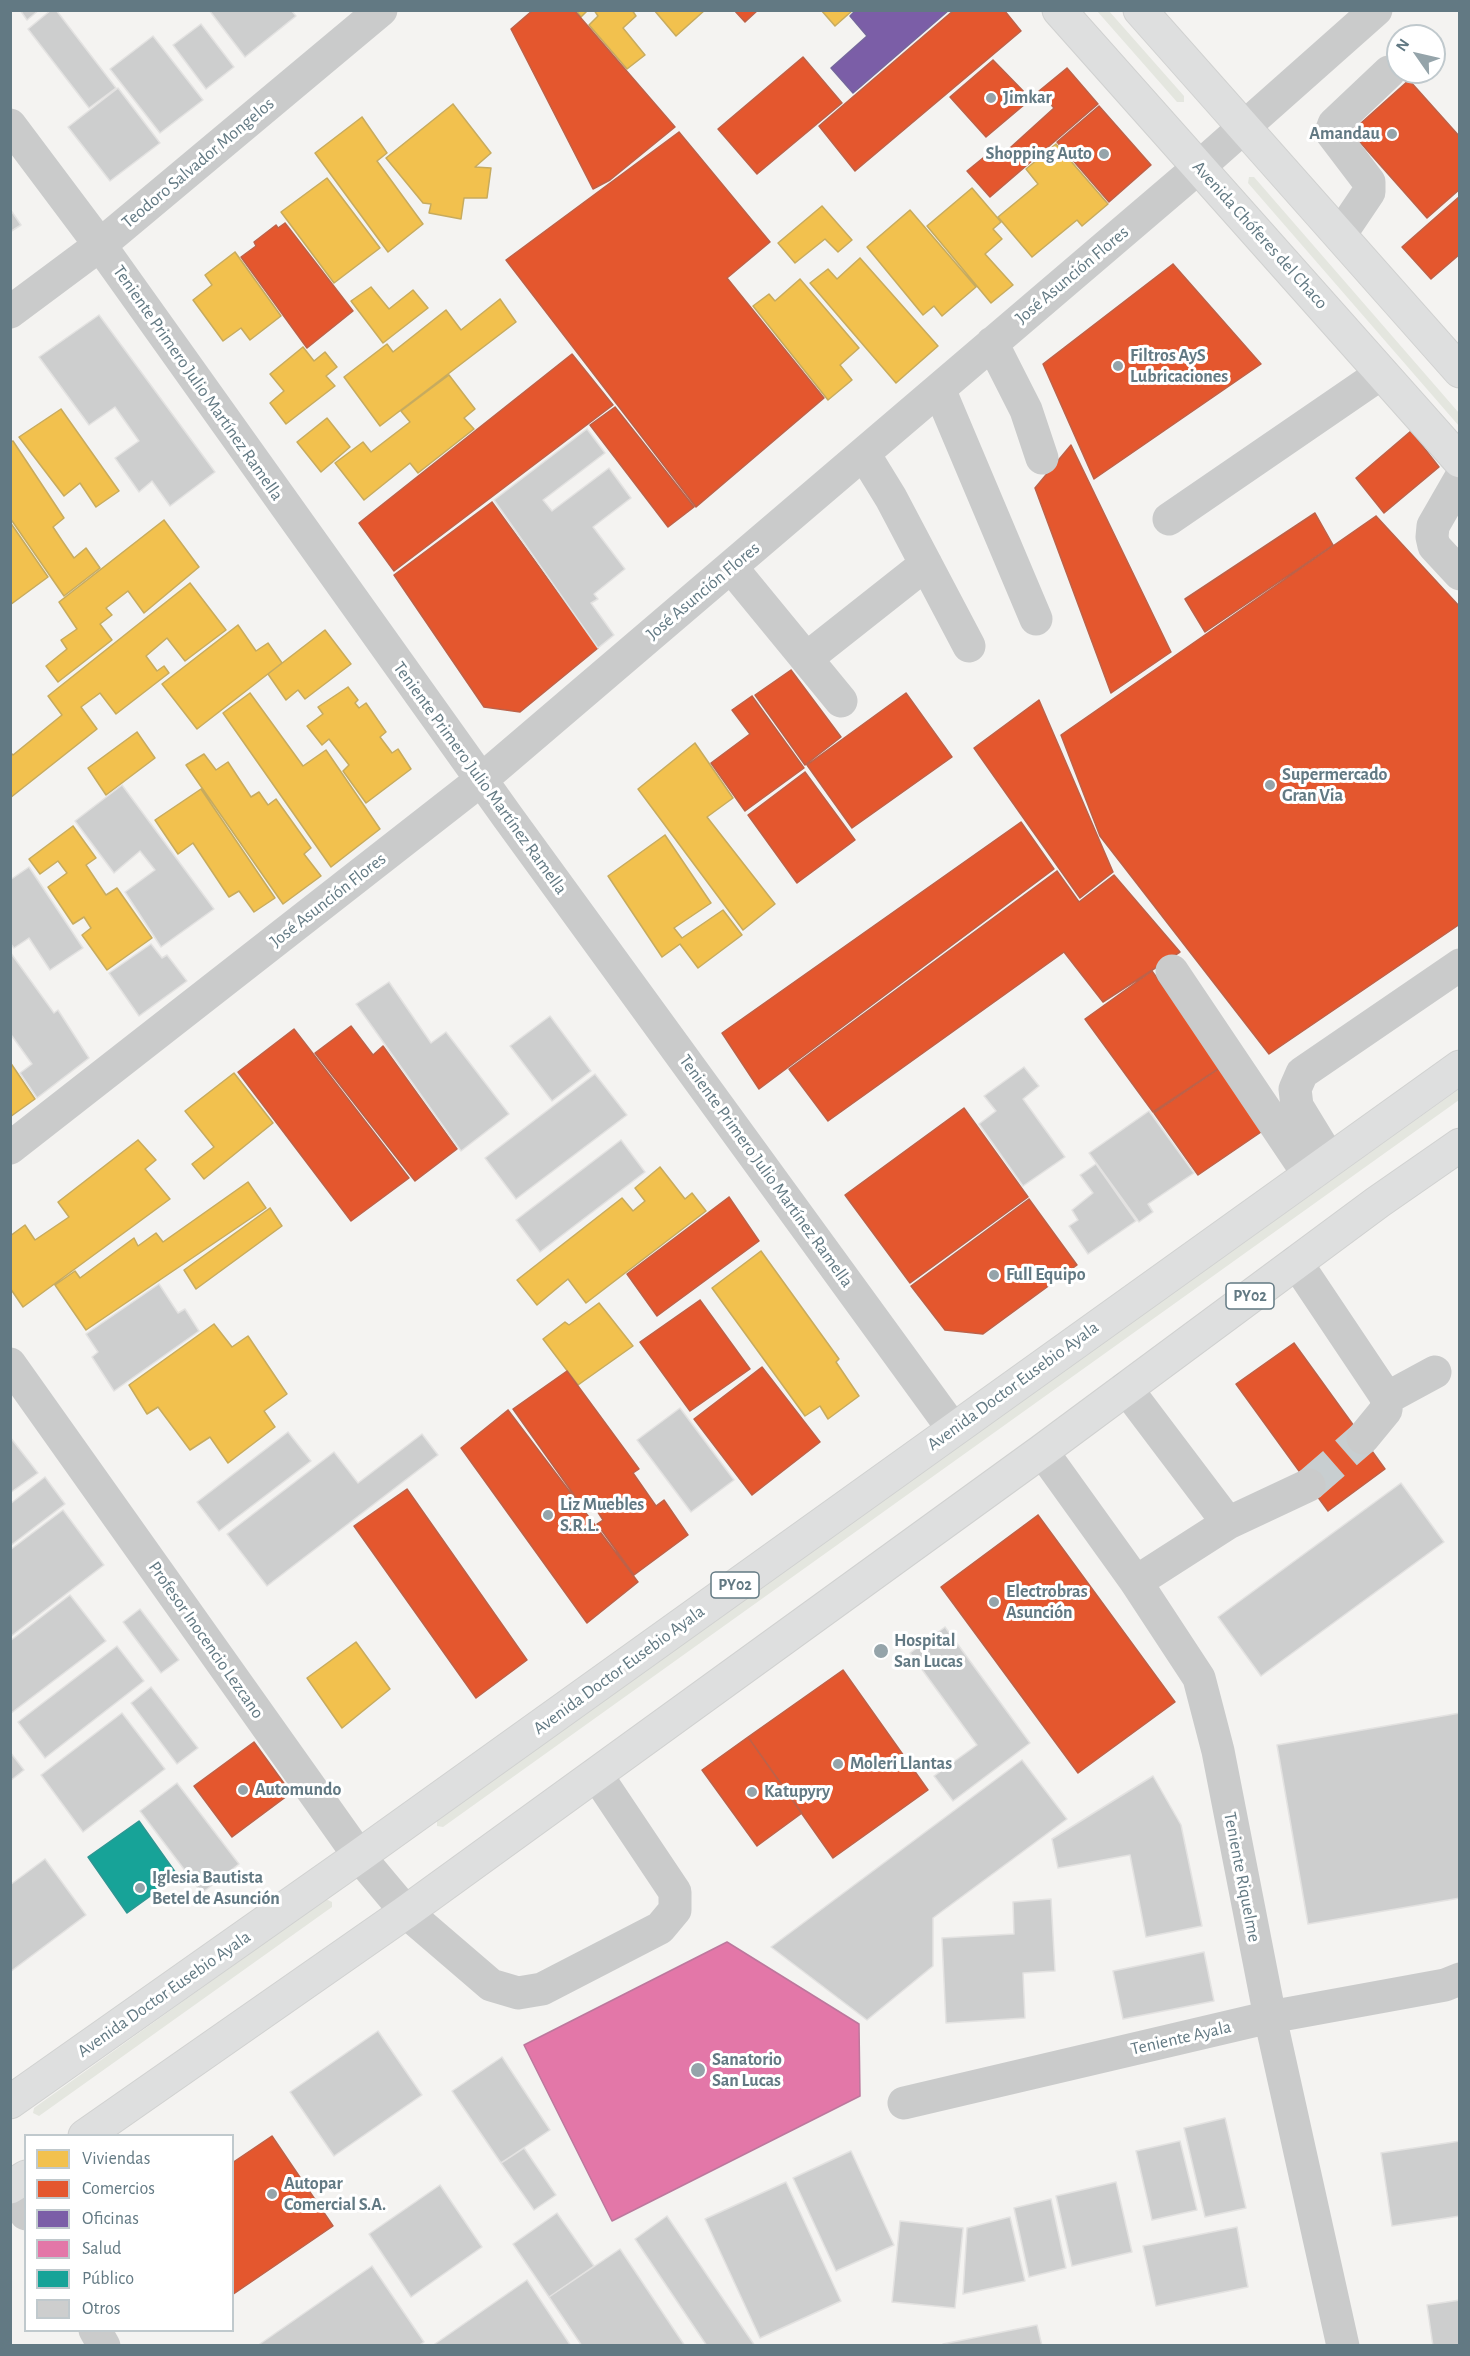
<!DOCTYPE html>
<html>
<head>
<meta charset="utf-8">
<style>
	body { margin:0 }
	#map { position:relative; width:1470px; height:2356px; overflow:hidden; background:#f4f3f1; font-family:"Alegreya Sans",sans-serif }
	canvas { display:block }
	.frame { position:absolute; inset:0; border:12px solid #627983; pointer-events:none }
	.legend { position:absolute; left:24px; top:2134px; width:210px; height:198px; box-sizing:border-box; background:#fff; border:2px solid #c0c9cd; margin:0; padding:8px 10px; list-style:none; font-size:18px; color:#627983 }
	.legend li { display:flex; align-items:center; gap:12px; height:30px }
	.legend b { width:30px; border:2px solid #c0c9cd }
	.north { position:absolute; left:1386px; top:24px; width:60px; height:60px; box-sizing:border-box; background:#fff; border:2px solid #c0c9cd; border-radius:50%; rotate:304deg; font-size:16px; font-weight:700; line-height:24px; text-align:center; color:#627983 }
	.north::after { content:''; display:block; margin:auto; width:21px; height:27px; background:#95a4aa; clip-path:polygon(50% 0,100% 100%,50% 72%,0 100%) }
</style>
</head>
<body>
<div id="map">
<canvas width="1470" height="2356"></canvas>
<div class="frame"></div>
<ul class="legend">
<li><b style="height:16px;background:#f2c14e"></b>Viviendas</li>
<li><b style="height:16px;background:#e4572e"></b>Comercios</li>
<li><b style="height:16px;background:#7b5ea7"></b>Oficinas</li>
<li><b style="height:16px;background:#e377a8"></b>Salud</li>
<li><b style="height:16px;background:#17a398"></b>Público</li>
<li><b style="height:16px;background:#cdcece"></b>Otros</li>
</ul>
<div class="north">N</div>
</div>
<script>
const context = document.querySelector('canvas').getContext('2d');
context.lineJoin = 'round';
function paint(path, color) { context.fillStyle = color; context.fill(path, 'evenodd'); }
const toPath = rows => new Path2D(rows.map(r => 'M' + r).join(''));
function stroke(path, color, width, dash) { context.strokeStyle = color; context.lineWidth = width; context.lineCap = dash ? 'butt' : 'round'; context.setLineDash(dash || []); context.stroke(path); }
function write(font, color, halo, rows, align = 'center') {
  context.font = font + ' "Alegreya Sans",sans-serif'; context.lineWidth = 6; context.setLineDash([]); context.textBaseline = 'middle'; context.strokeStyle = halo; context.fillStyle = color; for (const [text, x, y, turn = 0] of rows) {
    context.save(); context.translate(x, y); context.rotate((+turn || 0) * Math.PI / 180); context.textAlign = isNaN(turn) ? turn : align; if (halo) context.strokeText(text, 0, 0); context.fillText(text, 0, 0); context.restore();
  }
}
paint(toPath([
	[1097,11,1109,11,1184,96,1184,102,1177,102],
	[1249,177,1254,177,1459,413,1459,426,1248,183],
	[1459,1089,1459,1100,443,1827,437,1826,437,1819],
	[326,1899,332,1902,332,1907,39,2116,33,2113,34,2108]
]), '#e4e6df');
const homes = toPath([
	[576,10,588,10,581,17,576,10],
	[594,10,632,10,636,16,623,28,645,55,627,69,589,25,598,16,594,10],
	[654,10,705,10,676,36,654,10],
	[821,10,853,10,835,26,821,10],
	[453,104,491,153,475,167,491,168,487,198,464,198,461,219,429,213,431,204,423,203,386,158,453,104],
	[362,117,387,153,377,161,423,224,388,252,315,153,362,117],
	[1056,144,1108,204,1082,226,1077,220,1032,257,998,217,1038,184,1026,169,1056,144],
	[327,178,380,248,334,283,281,212,327,178],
	[972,188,1001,222,993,229,1002,239,985,254,1013,285,991,303,927,226,972,188],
	[822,206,852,240,838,252,825,239,795,263,778,243,822,206],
	[910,210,976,287,942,316,934,306,923,315,867,247,910,210],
	[235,252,281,316,250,340,241,328,223,341,193,300,212,285,205,275,235,252],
	[860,258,938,346,896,383,810,283,828,269,837,279,860,258],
	[800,279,859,348,840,365,852,380,828,400,753,306,769,294,775,301,800,279],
	[371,287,389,309,413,290,428,308,383,343,351,301,371,287],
	[500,299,516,322,380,426,344,377,387,344,393,352,446,310,461,330,500,299],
	[303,347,314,361,325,352,337,367,326,376,335,386,286,424,270,403,284,391,270,374,303,347],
	[449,375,475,409,464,418,474,429,418,473,410,463,364,500,335,463,363,442,371,452,410,422,401,411,449,375],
	[61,409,119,491,96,507,80,483,64,496,19,437,61,409],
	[327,418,350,447,321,472,297,442,327,418],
	[13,441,64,518,53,527,63,542,74,558,86,548,100,568,64,596,10,518,10,442,13,441],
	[164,520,199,567,144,613,128,591,106,608,112,615,100,624,112,640,58,682,46,666,67,649,61,640,77,629,59,602,164,520],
	[10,522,48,577,10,605,10,522],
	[190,583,226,630,185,661,167,638,146,656,157,671,164,666,169,673,116,714,100,693,81,707,97,729,10,798,10,752,13,755,62,715,48,696,190,583],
	[238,625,256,651,268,643,282,663,197,729,162,684,238,625],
	[325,630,351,664,305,699,298,690,286,700,268,674,325,630],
	[348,687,358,700,355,703,359,708,366,703,386,732,380,737,392,753,398,749,411,769,366,803,343,771,349,765,329,739,322,745,307,726,323,714,318,707,348,687],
	[250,693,303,766,326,750,380,829,331,867,223,713,250,693],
	[137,732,155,758,106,795,88,768,137,732],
	[695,743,733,798,707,817,775,904,743,930,638,789,695,743],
	[204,754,216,770,228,762,251,797,259,792,268,805,276,799,311,848,304,854,321,876,283,904,186,765,204,754],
	[201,789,275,898,254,912,239,891,229,897,193,843,178,854,155,820,201,789],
	[73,826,96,858,86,865,106,895,117,888,152,938,107,970,82,935,91,928,84,917,73,924,48,887,67,873,58,861,40,874,29,859,73,826],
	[665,835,711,903,674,928,682,938,723,910,742,935,698,968,680,944,662,957,608,876,665,835],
	[10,1062,35,1099,10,1117,10,1062],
	[234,1073,273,1123,204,1179,192,1164,214,1147,185,1111,234,1073],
	[138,1140,156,1160,145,1169,170,1199,23,1307,10,1288,10,1236,25,1225,35,1240,69,1217,58,1202,138,1140],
	[660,1167,685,1199,692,1193,706,1211,586,1303,568,1279,537,1305,517,1280,622,1198,633,1211,645,1201,635,1188,660,1167],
	[248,1182,266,1208,86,1330,55,1285,75,1271,80,1278,134,1238,138,1246,156,1233,163,1242,248,1182],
	[270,1208,282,1226,196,1289,184,1270,270,1208],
	[761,1251,839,1359,836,1362,859,1396,828,1419,820,1406,805,1416,712,1288,761,1251],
	[599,1303,633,1346,578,1385,543,1339,565,1322,569,1325,599,1303],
	[214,1324,232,1347,248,1336,287,1394,264,1411,275,1427,228,1463,210,1437,190,1450,158,1407,147,1414,129,1385,214,1324],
	[356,1642,390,1689,342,1728,307,1678,356,1642]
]);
paint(homes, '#f2c14e');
stroke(homes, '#c7ab5e', 1.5);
const shops = toPath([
	[533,10,574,10,675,127,610,180,593,189,511,29,533,10],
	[734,10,758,10,745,22,734,10],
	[954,10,1004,10,1021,31,855,171,819,126,954,10],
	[803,57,842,103,757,174,718,129,803,57],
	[993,60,1031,99,986,137,950,97,993,60],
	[1067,68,1098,104,990,197,967,171,994,149,1000,157,1054,108,1039,91,1067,68],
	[1409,80,1460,137,1460,189,1427,218,1351,132,1409,80],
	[1099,106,1151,165,1109,202,1057,142,1099,106],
	[679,132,770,242,727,278,824,398,696,507,506,260,679,132],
	[1460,196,1460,254,1431,279,1402,247,1460,196],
	[285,223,353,311,307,348,241,257,256,246,254,242,276,225,278,228,285,223],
	[1173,264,1261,364,1094,479,1043,364,1173,264],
	[572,354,613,405,394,571,359,523,572,354],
	[615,407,694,507,668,527,590,425,615,407],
	[1411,431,1439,467,1384,513,1356,478,1411,431],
	[1071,445,1171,652,1111,693,1035,488,1071,445],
	[492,502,598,648,520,712,484,707,394,575,492,502],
	[1315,513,1333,545,1205,632,1185,599,1315,513],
	[1376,516,1460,607,1460,924,1269,1054,1100,836,1061,735,1376,516],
	[791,670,841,737,805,765,755,695,791,670],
	[906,693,952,757,852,828,807,765,906,693],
	[752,696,804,768,745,811,711,763,750,734,732,710,752,696],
	[1039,700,1113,872,1080,898,974,748,1039,700],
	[805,772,855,840,797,883,748,815,805,772],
	[1021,822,1054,869,759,1089,722,1033,1021,822],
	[1057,871,1079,902,1114,875,1180,952,1103,1002,1064,952,828,1121,789,1069,1057,871],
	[1152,971,1221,1067,1153,1112,1085,1019,1152,971],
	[351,1026,373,1055,383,1046,457,1149,415,1181,315,1053,351,1026],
	[294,1029,409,1178,351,1221,238,1072,294,1029],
	[1220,1068,1264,1130,1198,1175,1154,1113,1220,1068],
	[964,1108,1028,1197,910,1283,845,1195,964,1108],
	[729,1197,759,1241,657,1316,627,1274,729,1197],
	[1029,1199,1077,1265,983,1334,945,1330,911,1286,1029,1199],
	[700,1300,750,1369,690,1411,640,1342,700,1300],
	[1294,1343,1385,1469,1328,1511,1236,1384,1294,1343],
	[762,1367,820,1442,752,1495,694,1419,762,1367],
	[567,1371,639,1469,633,1473,656,1506,664,1500,688,1535,634,1575,597,1524,603,1520,592,1503,584,1509,513,1409,567,1371],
	[508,1410,638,1582,587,1623,461,1448,508,1410],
	[407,1489,527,1660,476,1698,354,1526,407,1489],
	[1038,1515,1175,1702,1078,1773,941,1587,1038,1515],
	[843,1670,928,1790,833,1858,748,1737,843,1670],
	[748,1737,802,1813,757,1846,702,1770,748,1737],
	[254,1742,291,1793,232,1837,194,1786,254,1742],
	[272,2136,333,2226,232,2295,232,2163,272,2136]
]);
paint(shops, '#e4572e');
stroke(shops, '#bd6148', 1.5);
const offices = toPath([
	[856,10,949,10,853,93,831,68,867,36,850,16,856,10]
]);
paint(offices, '#7b5ea7');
stroke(offices, '#74669c', 1.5);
const health = toPath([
	[727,1942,859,2024,860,2096,612,2221,524,2045,727,1942]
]);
paint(health, '#e377a8');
stroke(health, '#bc789d', 1.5);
const public = toPath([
	[139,1821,178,1876,127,1913,88,1857,139,1821]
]);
paint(public, '#17a398');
stroke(public, '#2e9692', 1.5);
const building = toPath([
	[20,10,39,10,27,20,20,10],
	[51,10,56,10,116,88,89,108,28,29,51,10],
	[209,10,291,10,296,16,245,57,209,10],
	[201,24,234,67,206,89,173,45,201,24],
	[153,36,203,100,160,133,110,69,153,36],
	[118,88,160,143,110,181,68,127,118,88],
	[10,209,21,225,10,232,10,209],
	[99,315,215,472,170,506,152,481,139,492,115,458,139,441,115,407,89,425,39,357,99,315],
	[587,429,605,453,543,500,552,511,609,468,631,498,593,527,625,569,594,594,598,599,591,603,614,635,598,648,494,500,587,429],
	[122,785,214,909,161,947,125,892,155,870,140,851,114,873,75,821,122,785],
	[29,867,83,948,50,970,29,938,14,948,10,943,10,880,29,867],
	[151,944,162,958,167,955,187,981,139,1016,109,973,151,944],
	[10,952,54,1013,58,1010,89,1058,37,1098,20,1073,32,1064,12,1036,10,1038,10,952],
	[389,982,431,1043,446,1032,509,1114,461,1151,356,1004,389,982],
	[550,1016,591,1071,552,1101,510,1046,550,1016],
	[1024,1067,1039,1086,1023,1099,1065,1157,1023,1186,979,1124,996,1111,984,1096,1024,1067],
	[595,1074,627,1115,516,1199,485,1158,595,1074],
	[1149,1111,1194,1173,1148,1204,1153,1212,1139,1222,1089,1153,1149,1111],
	[621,1140,645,1172,540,1252,516,1220,621,1140],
	[1096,1164,1136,1221,1088,1254,1069,1226,1078,1220,1072,1210,1093,1193,1080,1175,1096,1164],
	[159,1284,178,1313,185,1309,199,1331,114,1391,92,1357,98,1352,86,1334,159,1284],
	[680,1408,734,1480,691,1512,637,1440,680,1408],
	[288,1432,311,1461,219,1531,197,1502,288,1432],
	[422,1434,438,1455,267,1586,227,1534,334,1452,358,1483,422,1434],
	[10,1437,38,1473,10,1493,10,1437],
	[45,1477,65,1504,10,1546,10,1504,45,1477],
	[1401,1483,1444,1542,1261,1676,1218,1617,1401,1483],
	[63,1510,104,1565,10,1637,10,1550,63,1510],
	[70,1595,106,1641,10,1714,10,1641,70,1595],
	[140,1609,179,1660,161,1673,123,1622,140,1609],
	[945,1627,1030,1743,953,1801,934,1776,977,1745,910,1653,945,1627],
	[117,1646,144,1681,45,1758,18,1722,117,1646],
	[151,1687,198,1748,177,1764,131,1703,151,1687],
	[122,1713,165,1769,83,1832,41,1775,122,1713],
	[1460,1713,1460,1898,1308,1924,1277,1745,1460,1713],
	[10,1752,24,1770,10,1781,10,1752],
	[1022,1760,1067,1819,933,1918,933,1966,867,2020,771,1947,1022,1760],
	[1153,1776,1181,1825,1202,1926,1146,1937,1130,1855,1058,1868,1052,1839,1153,1776],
	[177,1783,239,1864,202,1893,140,1811,177,1783],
	[45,1859,86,1915,10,1972,10,1885,45,1859],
	[1051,1899,1055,1971,1023,1973,1025,2018,946,2023,942,1938,1014,1934,1013,1902,1051,1899],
	[1204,1952,1214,2001,1123,2019,1113,1971,1204,1952],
	[378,2031,422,2095,334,2156,290,2092,378,2031],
	[502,2057,550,2130,501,2163,452,2091,502,2057],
	[1225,2118,1246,2208,1205,2217,1184,2128,1225,2118],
	[1180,2141,1197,2210,1152,2220,1136,2151,1180,2141],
	[1460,2141,1460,2216,1392,2226,1381,2153,1460,2141],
	[524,2148,556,2195,534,2210,501,2163,524,2148],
	[851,2151,894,2245,836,2271,793,2178,851,2151],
	[786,2182,841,2301,760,2338,705,2219,786,2182],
	[1116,2182,1132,2252,1072,2266,1056,2196,1116,2182],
	[440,2185,482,2247,411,2297,369,2234,440,2185],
	[1051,2199,1066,2268,1029,2277,1014,2208,1051,2199],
	[557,2213,594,2266,549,2297,513,2244,557,2213],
	[667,2216,755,2346,707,2346,635,2239,667,2216],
	[1010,2217,1025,2281,963,2294,967,2228,1010,2217],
	[900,2221,963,2228,955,2308,892,2302,900,2221],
	[1237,2227,1248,2287,1156,2306,1143,2246,1237,2227],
	[620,2249,685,2346,582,2346,549,2297,620,2249],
	[372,2266,424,2342,418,2346,257,2346,372,2266],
	[527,2280,571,2346,432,2346,527,2280],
	[1460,2300,1460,2346,1433,2346,1427,2305,1460,2300],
	[1037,2325,1042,2346,943,2346,943,2344,1037,2325]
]);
paint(building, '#cdcece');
stroke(building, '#e3e2e1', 1.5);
stroke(toPath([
	[1309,1485,1363,1438]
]), '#c8ced0', 33, [33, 16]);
const major = toPath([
	[1059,10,1460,461],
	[1140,10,1460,371]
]);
const highway = toPath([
	[10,2102,359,1856,1460,1067],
	[85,2136,406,1912,1042,1451,1378,1202,1460,1145],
	[10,2187,26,2177]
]);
stroke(major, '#d0d1d0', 35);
stroke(highway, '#d0d1d0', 35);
stroke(toPath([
	[10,125,100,245,507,816,953,1429],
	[1340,235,1369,192,1369,182,1331,132,1334,124,1389,72],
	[10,312,100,245,381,10],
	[992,343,1026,410,1042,458],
	[939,389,1036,619],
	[864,454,891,498,969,646],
	[1460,479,1433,526,1432,537,1434,546,1460,574],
	[1169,519,1382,373],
	[731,567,841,701],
	[807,658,926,564],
	[1172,971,1309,1175],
	[10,1148,481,780,1199,167,1376,10],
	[1330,1160,1297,1106,1295,1089,1302,1073,1460,965],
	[1296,1262,1387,1398,1386,1410,1363,1438],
	[10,1364,359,1856,406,1912,491,1985,518,1993,542,1989,660,1928,675,1910,675,1892,596,1774],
	[1126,1388,1228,1523,1309,1485],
	[1387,1398,1435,1372],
	[1042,1451,1136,1582,1199,1678,1218,1751,1270,2017,1343,2346],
	[1136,1582,1228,1523],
	[904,2103,1270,2017,1445,1985,1460,1979],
	[10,2189,26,2214],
	[95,2330,104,2346]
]), '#cacbcb', 33);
stroke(major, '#dedfdf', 33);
stroke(highway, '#dedfdf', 33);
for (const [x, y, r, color] of [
	[991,98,6,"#95a4aa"],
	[1392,134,6,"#95a4aa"],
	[1104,154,6,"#95a4aa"],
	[1118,366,6,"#95a4aa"],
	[1270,785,6,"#95a4aa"],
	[994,1275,6,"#95a4aa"],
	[548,1515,6,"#95a4aa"],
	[994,1602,6,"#95a4aa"],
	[881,1651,8,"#95a4aa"],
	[838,1764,6,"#95a4aa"],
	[243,1790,6,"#95a4aa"],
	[752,1792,6,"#95a4aa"],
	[140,1888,6,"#95a4aa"],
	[698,2070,8,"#95a4aa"],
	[272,2194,6,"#95a4aa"]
]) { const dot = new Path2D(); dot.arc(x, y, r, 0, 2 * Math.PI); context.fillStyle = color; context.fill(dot); stroke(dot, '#fff', 2); }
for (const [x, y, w] of [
	[1250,1296,48],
	[735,1585,48]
]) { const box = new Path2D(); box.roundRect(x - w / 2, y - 13, w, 26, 4.5); context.fillStyle = '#fff'; context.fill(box); stroke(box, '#627983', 1.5); }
write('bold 16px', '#627983', null, [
	["PY02",1250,1296],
	["PY02",735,1585]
]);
write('bold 18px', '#627983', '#fff', [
	["Jimkar",1003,98],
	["Amandau",1380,134,"right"],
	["Shopping Auto",1092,154,"right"],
	["Filtros AyS",1130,356],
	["Lubricaciones",1130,377],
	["Supermercado",1282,775],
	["Gran Via",1282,796],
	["Full Equipo",1006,1275],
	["Liz Muebles",560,1505],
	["S.R.L.",560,1526],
	["Electrobras",1006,1592],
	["Asunción",1006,1613],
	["Hospital",894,1641],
	["San Lucas",894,1662],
	["Moleri Llantas",850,1764],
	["Automundo",255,1790],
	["Katupyry",764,1792],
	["Iglesia Bautista",152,1878],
	["Betel de Asunción",152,1899],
	["Sanatorio",712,2060],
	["San Lucas",712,2081],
	["Autopar",284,2184],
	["Comercial S.A.",284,2205]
], 'left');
write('18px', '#627983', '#fff', [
	["Teodoro Salvador Mongelos",198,163,-40],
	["Avenida Chóferes del Chaco",1260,235,48],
	["José Asunción Flores",1072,275,-40],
	["Teniente Primero Julio Martínez Ramella",198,383,55],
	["José Asunción Flores",703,591,-40],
	["Teniente Primero Julio Martínez Ramella",480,778,54],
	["José Asunción Flores",328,900,-38],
	["Teniente Primero Julio Martínez Ramella",766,1171,54],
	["Avenida Doctor Eusebio Ayala",1013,1386,-36],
	["Profesor Inocencio Lezcano",206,1640,55],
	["Avenida Doctor Eusebio Ayala",619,1670,-36],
	["Teniente Riquelme",1242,1877,79],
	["Avenida Doctor Eusebio Ayala",164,1994,-35],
	["Teniente Ayala",1181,2038,-13]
]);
</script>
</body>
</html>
